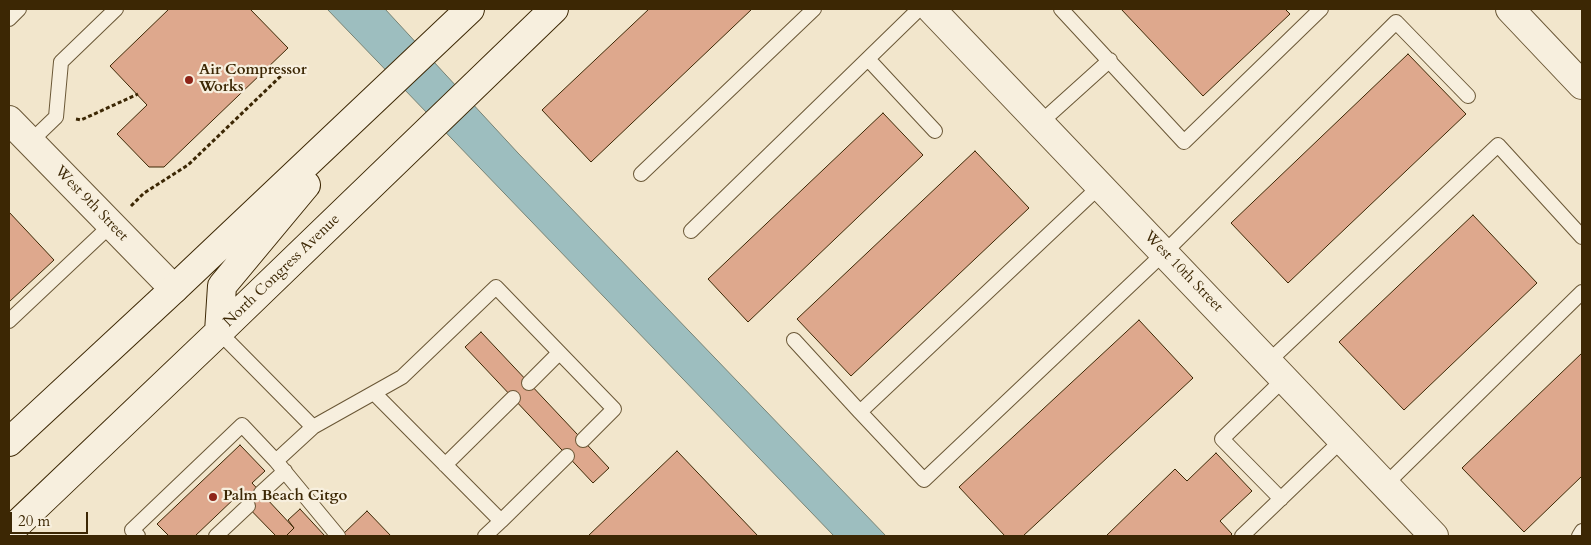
<!DOCTYPE html>
<html>
<head>
<meta charset="utf-8">
<style>
	body { margin:0 }
	#map { position:relative; width:1591px; height:545px; overflow:hidden; background:#f2e6cc; font-family:Cardo,serif }
	canvas { display:block }
	.frame { position:absolute; inset:0; border:10px solid #3c2704; pointer-events:none }
	.scale { position:absolute; left:10px; top:512px; width:78px; height:22px; box-sizing:border-box; border:2px solid #3c2704; border-top:0; padding-left:6px; font-size:15px; line-height:18px; white-space:nowrap; color:#3c2704; -webkit-text-stroke:4px #f7efde; paint-order:stroke }
</style>
</head>
<body>
<div id="map">
<canvas width="1591" height="545"></canvas>
<div class="frame"></div>
<div class="scale">20 m</div>
</div>
<script>
const context = document.querySelector('canvas').getContext('2d');
context.lineJoin = 'round';
function paint(path, color) { context.fillStyle = color; context.fill(path, 'evenodd'); }
const toPath = rows => new Path2D(rows.map(r => 'M' + r).join(''));
function stroke(path, color, width, dash) { context.strokeStyle = color; context.lineWidth = width; context.lineCap = dash ? 'butt' : 'round'; context.setLineDash(dash || []); context.stroke(path); }
function write(font, color, halo, rows, align = 'center') {
  context.font = font + ' Cardo,serif'; context.lineWidth = 4.5; context.setLineDash([]); context.textBaseline = 'middle'; context.strokeStyle = halo; context.fillStyle = color; for (const [text, x, y, turn = 0] of rows) {
    context.save(); context.translate(x, y); context.rotate((+turn || 0) * Math.PI / 180); context.textAlign = isNaN(turn) ? turn : align; if (halo) context.strokeText(text, 0, 0); context.fillText(text, 0, 0); context.restore();
  }
}
const water = toPath([
	[327,9,385,9,518,153,886,536,834,536,327,9]
]);
paint(water, '#9dbebf');
stroke(water, '#768274', 1);
const building = toPath([
	[169,9,250,9,288,48,164,167,149,167,117,134,147,105,110,66,169,9],
	[649,9,752,9,591,162,542,110,649,9],
	[1121,9,1285,9,1290,14,1203,96,1121,9],
	[1408,54,1466,114,1288,283,1231,223,1408,54],
	[883,113,923,155,748,322,708,279,883,113],
	[975,151,1029,208,851,376,797,319,975,151],
	[9,212,54,260,9,302,9,212],
	[1473,215,1537,283,1404,410,1339,342,1473,215],
	[1139,320,1193,378,1023,536,1005,536,959,487,1139,320],
	[481,332,609,468,593,483,465,347,481,332],
	[1582,353,1582,476,1524,532,1462,468,1582,353],
	[240,445,265,471,252,483,294,528,286,536,276,536,237,496,195,536,169,536,157,524,240,445],
	[677,451,758,536,588,536,677,451],
	[1216,453,1252,491,1220,521,1232,534,1230,536,1106,536,1175,469,1187,481,1216,453],
	[300,509,325,536,286,536,294,528,288,520,300,509],
	[367,511,391,536,345,536,343,534,367,511]
]);
paint(building, '#dea88d');
stroke(building, '#3c2704', 1);
const lane = toPath([
	[1061,9,1184,142,1321,9],
	[9,19,19,9],
	[868,59,935,131],
	[1040,123,1110,60],
	[30,142,56,117,61,62,116,9],
	[641,174,814,9],
	[1100,186,860,412,924,480,1164,253,1396,22,1468,96],
	[691,231,919,9],
	[9,321,111,225],
	[794,340,860,412],
	[1268,362,1498,145,1582,237],
	[529,383,559,353],
	[374,393,501,521,567,456],
	[313,427,402,377,496,287,614,409,583,440],
	[276,461,338,536],
	[445,465,513,398],
	[1385,485,1582,292],
	[261,493,285,471],
	[1281,499,1222,439,1284,379],
	[138,536,132,530,242,425,276,461,313,427,219,332],
	[216,536,248,506],
	[485,536,501,521],
	[1242,536,1342,440],
	[1579,536,1582,531]
]);
const street = toPath([
	[931,9,1434,536],
	[1510,9,1582,85],
	[9,120,174,289]
]);
const secondary = toPath([
	[219,332,222,286,306,185],
	[9,442,174,289,470,9],
	[9,532,219,332,554,9]
]);
stroke(lane, '#6a5736', 16);
stroke(street, '#6a5736', 30);
stroke(secondary, '#3c2704', 30);
stroke(toPath([
	[76,119,81,120,138,94],
	[131,206,144,193,188,165,286,71]
]), '#3c2704', 3, [4, 2.5]);
stroke(lane, '#f7efde', 14);
stroke(street, '#f7efde', 28);
stroke(secondary, '#f7efde', 28);
for (const [x, y, r, color] of [
	[189,80,5,"#8f2418"],
	[213,497,5,"#8f2418"]
]) { const dot = new Path2D(); dot.arc(x, y, r, 0, 2 * Math.PI); context.fillStyle = color; context.fill(dot); stroke(dot, '#f7efde', 2); }
write('bold 15px', '#3c2704', '#f7efde', [
	["Air Compressor",199,71],
	["Works",199,88],
	["Palm Beach Citgo",223,497]
], 'left');
write('15px', '#3c2704', '#f7efde', [
	["West 9th Street",91,204,46],
	["North Congress Avenue",282,271,-44],
	["West 10th Street",1183,272,46]
]);
</script>
</body>
</html>
